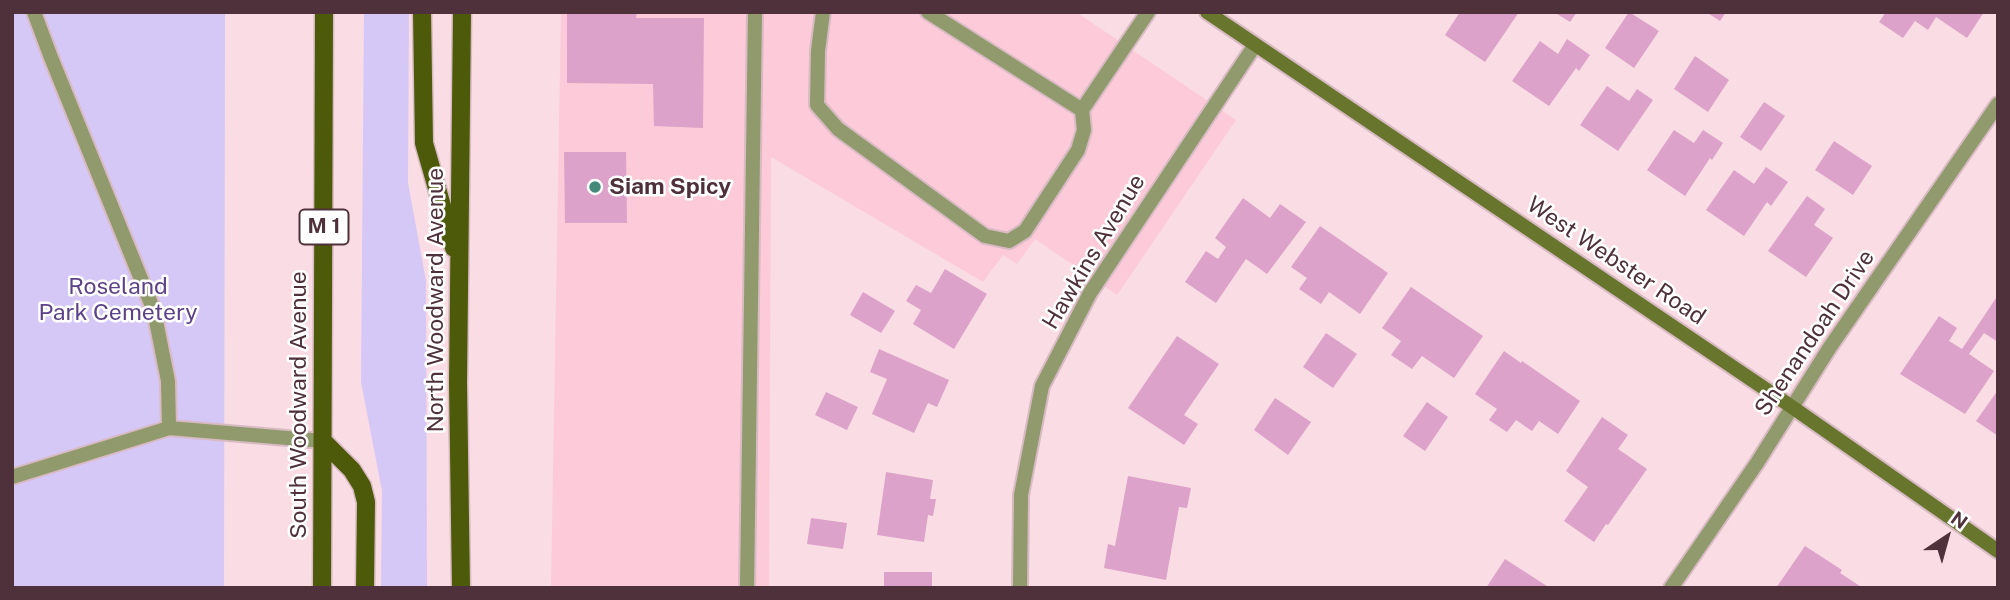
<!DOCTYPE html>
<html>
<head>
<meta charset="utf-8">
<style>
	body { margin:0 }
	#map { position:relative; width:2010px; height:600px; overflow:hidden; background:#fadce4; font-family:"Public Sans",sans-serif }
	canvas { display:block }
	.frame { position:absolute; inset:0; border:14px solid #4e313a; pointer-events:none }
	.north { position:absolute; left:1912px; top:502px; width:70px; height:70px; -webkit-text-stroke:5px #fff; paint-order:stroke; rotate:36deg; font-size:19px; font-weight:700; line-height:28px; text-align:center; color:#4e313a }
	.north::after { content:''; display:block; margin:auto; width:24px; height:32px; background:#4e313a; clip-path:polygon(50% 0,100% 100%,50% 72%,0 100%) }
</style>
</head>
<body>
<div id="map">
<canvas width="2010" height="600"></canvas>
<div class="frame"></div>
<div class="north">N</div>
</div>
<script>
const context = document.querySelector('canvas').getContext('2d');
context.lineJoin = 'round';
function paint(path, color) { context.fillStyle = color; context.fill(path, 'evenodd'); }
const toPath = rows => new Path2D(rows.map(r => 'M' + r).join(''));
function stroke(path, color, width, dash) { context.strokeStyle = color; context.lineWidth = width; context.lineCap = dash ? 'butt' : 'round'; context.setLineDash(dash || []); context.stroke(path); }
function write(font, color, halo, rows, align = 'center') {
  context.font = font + ' "Public Sans",sans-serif'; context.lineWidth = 5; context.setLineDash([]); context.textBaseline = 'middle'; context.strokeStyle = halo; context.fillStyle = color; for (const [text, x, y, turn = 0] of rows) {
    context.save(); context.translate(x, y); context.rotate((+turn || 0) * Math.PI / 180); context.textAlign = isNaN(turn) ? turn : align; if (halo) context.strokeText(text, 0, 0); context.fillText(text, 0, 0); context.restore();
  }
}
paint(toPath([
	[561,12,1076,12,1236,120,1117,295,1035,239,1017,264,1003,255,983,282,771,157,769,588,551,588]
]), '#fccad8');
paint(toPath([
	[12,12,225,12,224,588,12,588],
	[364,12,409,12,408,183,426,281,427,588,381,588,382,491,361,382]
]), '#d5c7f6');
paint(toPath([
	[567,12,637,12,636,18,704,18,703,128,654,126,653,84,567,83],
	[1460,12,1519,12,1485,62,1445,35],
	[1554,12,1577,12,1570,22],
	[1629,12,1659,31,1634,68,1605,48],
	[1706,12,1726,12,1720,21],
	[1886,12,1984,12,1967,38,1936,17,1928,30,1915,21,1903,38,1879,22],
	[1567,39,1590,55,1579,71,1576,68,1549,106,1512,81,1540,41,1558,54],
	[1695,56,1729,80,1708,112,1674,89],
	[1607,86,1629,101,1637,89,1653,100,1618,151,1580,125],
	[1764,102,1785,116,1761,151,1740,137],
	[1674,130,1694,143,1703,130,1723,143,1712,160,1710,158,1685,196,1647,170],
	[1834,141,1872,166,1853,195,1815,170],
	[564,152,626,152,627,223,565,223],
	[1766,167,1788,182,1771,206,1767,202,1744,236,1706,210,1734,170,1754,184],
	[1807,196,1825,209,1814,225,1833,238,1806,277,1768,251],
	[1243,198,1270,218,1280,204,1306,222,1267,274,1246,259,1216,303,1185,282,1206,251,1218,259,1226,247,1215,238],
	[1320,226,1388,273,1360,314,1329,292,1321,304,1299,289,1307,278,1291,267],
	[945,269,987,294,954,349,913,324,921,310,906,301,916,285,931,293],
	[1411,287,1483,336,1454,378,1422,356,1412,369,1391,355,1401,341,1382,328],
	[863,292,895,311,881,333,850,315],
	[1998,295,1998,342,1984,333,1969,354,1994,371,1965,414,1900,374,1939,316,1957,328,1949,341,1962,349],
	[1326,333,1357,354,1333,388,1303,367],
	[1177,336,1219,364,1184,415,1198,424,1184,445,1128,408],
	[879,349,949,380,937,407,928,403,914,433,872,414,887,379,870,372],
	[1504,351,1521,363,1522,361,1580,401,1558,434,1539,421,1532,431,1516,420,1507,432,1489,420,1497,409,1475,394],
	[1998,390,1998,436,1976,421],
	[826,392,858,407,847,430,815,415],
	[1275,398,1311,422,1288,455,1254,430],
	[1427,402,1448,417,1425,451,1403,436],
	[1602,417,1628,435,1618,449,1647,469,1608,525,1606,524,1594,542,1564,521,1588,487,1566,471],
	[886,472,933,480,930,499,936,499,933,516,928,515,924,542,877,535],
	[1128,476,1191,488,1187,508,1179,507,1166,580,1104,568,1108,544,1115,546],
	[811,518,847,523,843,549,807,544],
	[1805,546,1842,570,1840,573,1863,588,1776,588],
	[1505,559,1550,588,1486,588],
	[884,572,932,572,932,588,884,588]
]), '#dca2c9');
const lane = toPath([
	[34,12,50,55,154,311,168,381,169,428],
	[823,12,818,51,817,105,838,129,985,236,1009,241,1025,231,1078,150,1084,130,1082,110,928,12],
	[1082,110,1148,12],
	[12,477,169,428,323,441],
	[747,588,755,12]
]);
const street = toPath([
	[1020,588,1021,495,1042,386,1090,293,1255,45],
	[1671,588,1757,463,1830,347,1998,104]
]);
const secondary = toPath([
	[1207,12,1792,407,1998,551]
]);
const primary = toPath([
	[422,12,424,143,454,248],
	[323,441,352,470,362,486,366,502,365,588],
	[322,588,324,12],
	[461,588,458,383,462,12]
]);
stroke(lane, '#d8bac2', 18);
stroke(street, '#d8bac2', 18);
stroke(secondary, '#d8bac2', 18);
stroke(primary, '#d8bac2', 21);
stroke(lane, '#909a6c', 14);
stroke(street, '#909a6c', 14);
stroke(secondary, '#68752c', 14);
stroke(primary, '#4d5a09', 18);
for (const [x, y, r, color] of [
	[595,187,7,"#45897b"]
]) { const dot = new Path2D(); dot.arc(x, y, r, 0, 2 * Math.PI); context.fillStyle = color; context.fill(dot); stroke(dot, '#fff', 2.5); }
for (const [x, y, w] of [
	[324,227,49]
]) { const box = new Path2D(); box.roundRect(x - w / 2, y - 17.5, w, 35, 5); context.fillStyle = '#fff'; context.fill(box); stroke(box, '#4e313a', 2); }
write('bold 21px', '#4e313a', null, [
	["M 1",324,227]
]);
write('bold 23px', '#4e313a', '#fff', [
	["Siam Spicy",609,187]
], 'left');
write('23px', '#4e313a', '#fff', [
	["Hawkins Avenue",1094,252,-59],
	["West Webster Road",1616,261,34],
	["North Woodward Avenue",436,300,-90],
	["Shenandoah Drive",1815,333,-56],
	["South Woodward Avenue",299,405,-90]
]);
write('23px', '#5d4289', '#fff', [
	["Roseland",118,287],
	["Park Cemetery",118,313]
]);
</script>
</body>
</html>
